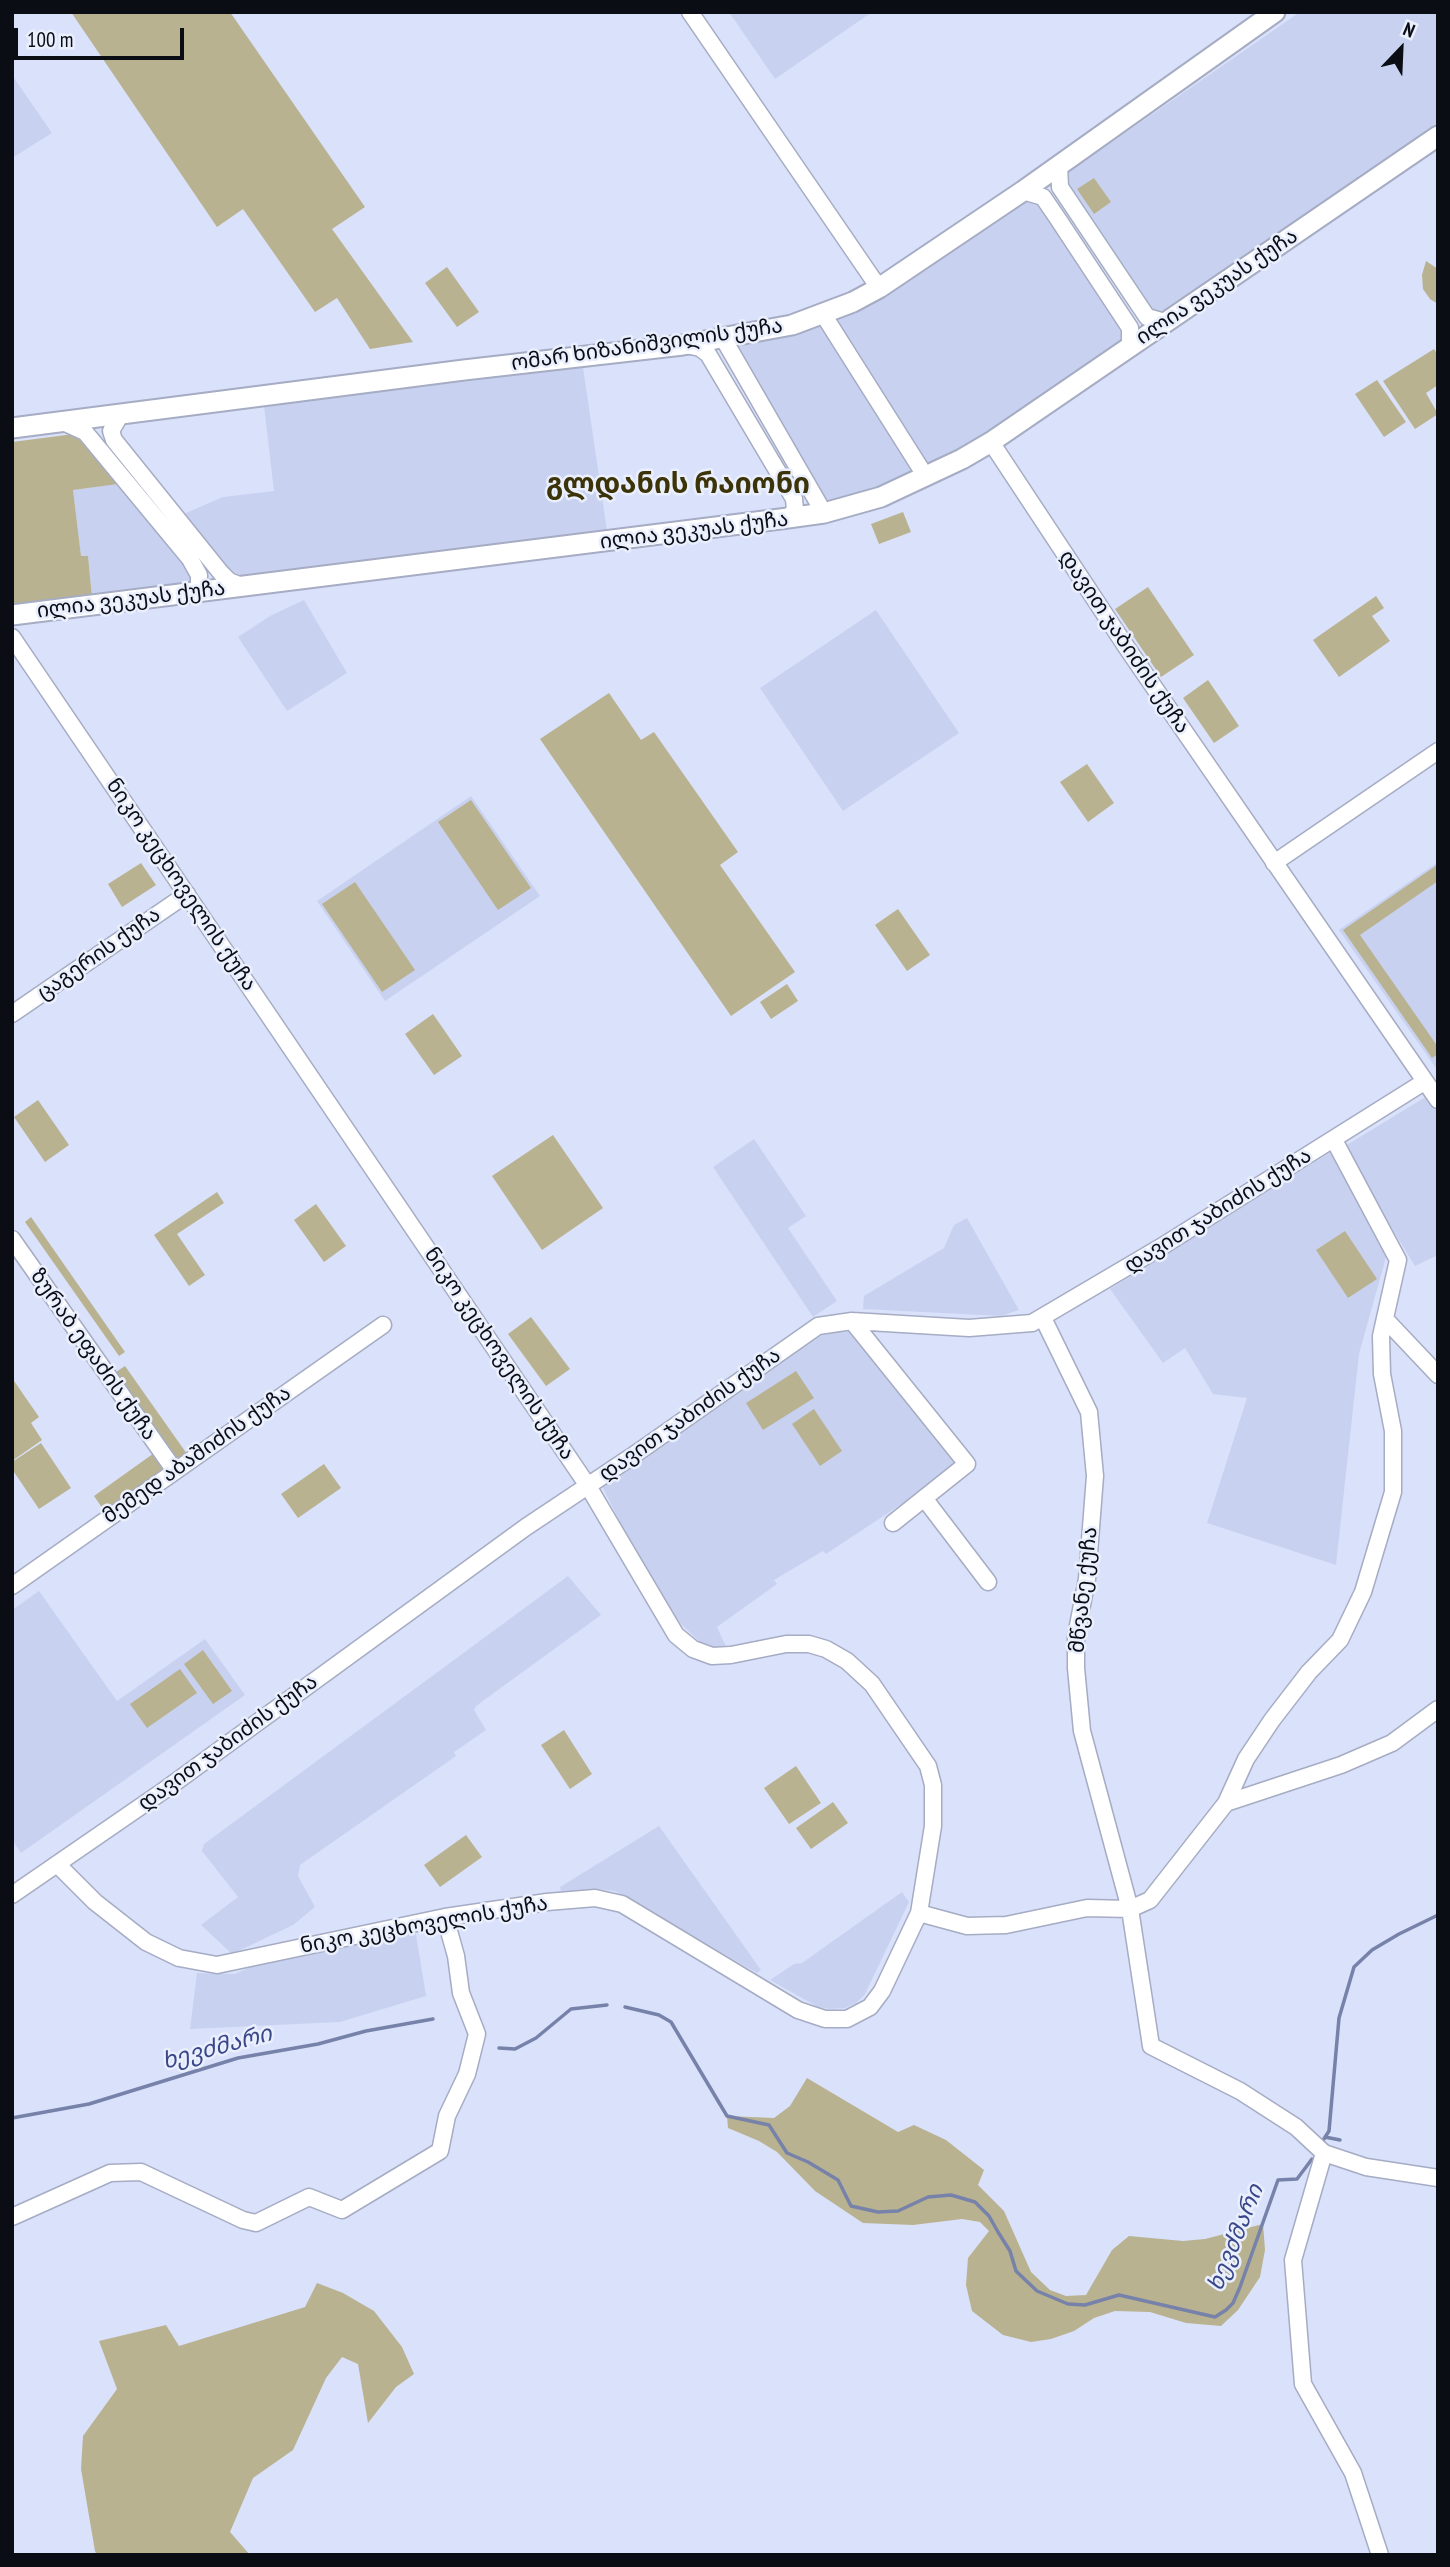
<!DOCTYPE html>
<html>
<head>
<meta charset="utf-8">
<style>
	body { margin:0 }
	#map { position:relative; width:1450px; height:2567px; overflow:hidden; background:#dae1fa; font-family:"PT Sans Narrow",sans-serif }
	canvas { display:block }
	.frame { position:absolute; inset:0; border:14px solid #0b0d15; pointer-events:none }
	.north { position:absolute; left:1366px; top:14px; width:70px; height:70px; -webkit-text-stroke:5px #eaeffe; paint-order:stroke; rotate:23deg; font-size:19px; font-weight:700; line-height:28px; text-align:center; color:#0b0d15 }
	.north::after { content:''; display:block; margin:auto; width:24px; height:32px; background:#0b0d15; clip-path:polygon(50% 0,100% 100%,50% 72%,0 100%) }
	.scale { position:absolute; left:14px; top:28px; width:170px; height:32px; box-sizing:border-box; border:4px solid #0b0d15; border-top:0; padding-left:9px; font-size:21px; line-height:24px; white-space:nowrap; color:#0b0d15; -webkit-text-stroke:5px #eaeffe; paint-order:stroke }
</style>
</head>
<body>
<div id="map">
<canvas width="1450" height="2567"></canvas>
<div class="frame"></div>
<div class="north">N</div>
<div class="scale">100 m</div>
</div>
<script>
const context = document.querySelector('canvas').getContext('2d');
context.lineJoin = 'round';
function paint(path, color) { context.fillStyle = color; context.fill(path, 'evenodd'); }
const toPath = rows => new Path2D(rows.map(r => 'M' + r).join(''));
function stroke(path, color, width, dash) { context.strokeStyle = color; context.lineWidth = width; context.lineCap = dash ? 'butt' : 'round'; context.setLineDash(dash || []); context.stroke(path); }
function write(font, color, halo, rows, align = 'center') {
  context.font = font + ' "PT Sans Narrow","Noto Sans Georgian",sans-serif'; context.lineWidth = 5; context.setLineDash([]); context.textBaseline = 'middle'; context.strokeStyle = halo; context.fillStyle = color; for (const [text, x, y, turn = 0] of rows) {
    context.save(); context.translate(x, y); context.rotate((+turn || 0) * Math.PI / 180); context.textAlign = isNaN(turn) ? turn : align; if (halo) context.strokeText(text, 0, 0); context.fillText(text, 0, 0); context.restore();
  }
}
paint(toPath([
	[729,12,872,12,775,79],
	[1300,12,1438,12,1438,124,1157,316,1148,314,1062,185,1063,176],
	[12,75,52,133,12,158],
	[1030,198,1042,202,1128,336,947,459,885,487,825,505,735,346,832,320,871,304],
	[583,367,607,531,231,579,179,516,223,497,274,491,264,406],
	[123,483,194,574,191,584,92,597,88,556,81,557,73,490],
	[304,600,347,673,287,711,238,637,270,616],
	[876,610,959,733,843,811,760,688],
	[471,796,540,896,385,1001,317,901],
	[1438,862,1438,1071,1339,930],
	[1427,1096,1438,1110,1438,1255,1415,1266,1342,1148],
	[754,1139,806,1216,788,1228,837,1301,813,1317,713,1167],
	[1331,1152,1388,1250,1359,1354,1336,1565,1207,1523,1247,1398,1213,1394,1185,1348,1163,1363,1110,1289],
	[967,1218,1019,1310,1001,1316,863,1309,864,1296,944,1248,954,1225],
	[828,1331,856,1332,959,1466,826,1554,823,1551,774,1580,777,1584,717,1627,726,1647,717,1648,700,1642,681,1624,629,1547,628,1538,601,1484,604,1480],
	[568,1576,601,1615,476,1706,474,1710,486,1730,454,1752,456,1756,300,1865,298,1876,315,1907,293,1925,232,1954,201,1925,238,1897,202,1851,204,1844],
	[39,1591,117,1701,205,1639,245,1695,21,1853,12,1840,12,1610],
	[659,1826,761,1970,757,1973,615,1891,598,1889,561,1892,560,1887],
	[902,1892,909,1902,865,1994,856,2003,845,2008,829,2009,818,2007,770,1980,794,1964,802,1963],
	[415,1928,426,1996,340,2022,190,2029,197,1973,235,1974,286,1951]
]), '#c8d2f0');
paint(toPath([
	[71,12,230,12,365,207,332,229,413,342,370,349,337,298,315,312,243,209,217,227],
	[1094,178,1111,202,1094,214,1077,189],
	[1426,261,1438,269,1438,304,1430,299,1423,289,1422,275],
	[447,267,479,312,457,327,425,283],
	[1434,349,1438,355,1438,385,1426,393,1438,414,1415,429,1383,381],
	[1377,380,1406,422,1384,437,1355,394],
	[74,434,84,440,118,484,73,490,81,556,88,556,92,597,12,607,12,442],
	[903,512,911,532,879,544,871,524],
	[1148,587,1194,655,1161,677,1115,609],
	[1376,596,1384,608,1372,616,1390,641,1339,677,1313,640],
	[1208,680,1239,726,1214,743,1183,698],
	[609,693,641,740,654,732,738,852,720,865,795,972,731,1016,540,739],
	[1087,764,1114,803,1088,822,1060,782],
	[471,800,531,888,498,910,438,822],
	[141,863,156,885,122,907,108,884],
	[1437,865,1438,881,1360,935,1438,1047,1438,1054,1432,1058,1343,930],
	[355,882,415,970,382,992,322,904],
	[898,909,930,955,907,971,875,925],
	[787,984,798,1001,771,1019,760,1002],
	[433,1014,462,1056,434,1075,405,1034],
	[38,1100,69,1145,45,1162,14,1117],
	[553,1135,603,1208,542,1250,492,1176],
	[217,1192,224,1203,177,1234,205,1275,189,1286,154,1235],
	[316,1204,346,1246,324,1262,294,1220],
	[31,1217,125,1352,119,1356,25,1222],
	[1345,1231,1377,1279,1348,1298,1316,1250],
	[531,1317,570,1369,546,1386,508,1334],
	[125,1366,187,1454,105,1512,94,1496,164,1446,113,1374],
	[796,1371,814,1398,763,1430,746,1403],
	[12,1378,39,1417,31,1423,42,1440,12,1461],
	[814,1409,842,1451,820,1466,792,1424],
	[41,1443,71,1488,39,1509,12,1469,12,1462],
	[324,1464,341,1488,298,1518,281,1494],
	[203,1650,232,1691,213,1704,184,1664],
	[180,1669,197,1693,147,1728,130,1704],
	[564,1730,592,1774,570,1789,541,1745],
	[796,1766,821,1803,789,1824,764,1788],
	[833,1802,848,1823,811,1849,796,1828],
	[466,1835,482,1857,440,1887,424,1865],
	[807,2078,898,2132,914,2125,946,2140,984,2170,978,2185,1004,2211,1031,2272,1050,2290,1066,2296,1086,2295,1112,2250,1129,2236,1183,2241,1205,2239,1263,2224,1265,2250,1260,2277,1238,2310,1221,2326,1186,2323,1150,2312,1115,2311,1094,2318,1074,2331,1051,2339,1031,2342,1003,2335,972,2311,966,2285,968,2258,989,2231,980,2222,962,2219,913,2225,863,2223,815,2191,777,2152,759,2141,728,2128,727,2116,774,2118,790,2106],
	[317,2283,343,2293,374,2311,402,2347,414,2374,396,2387,368,2423,358,2364,342,2357,326,2378,293,2450,253,2478,230,2532,250,2555,97,2555,95,2551,81,2469,83,2436,117,2389,99,2341,166,2325,179,2346,305,2307]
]), '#b9b290');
stroke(toPath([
	[625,2007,659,2015,671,2022,727,2116,769,2125,787,2153,808,2162,838,2180,851,2206,878,2212,898,2211,928,2197,951,2195,975,2202,989,2216,998,2232,1010,2251,1016,2271,1037,2291,1068,2304,1085,2305,1119,2295,1215,2317,1226,2310,1233,2303,1240,2287,1278,2180,1297,2179,1312,2159],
	[499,2048,515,2049,536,2038,571,2009,607,2005],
	[12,2118,89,2104,238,2058,318,2044,366,2031,433,2019],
	[1325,2137,1340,2140],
	[1322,2142,1329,2131,1339,2018,1354,1967,1372,1950,1399,1934,1438,1915]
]), '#7782aa', 3.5);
const minor = toPath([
	[690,12,879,288],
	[1059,166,1060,187,1147,317,1165,322],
	[1023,191,1043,197,1058,219,1130,328,1130,347],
	[823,314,926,477],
	[723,338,824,513],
	[686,345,700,348,708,354,794,499,795,510,788,518],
	[121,414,111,431,114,440,221,573,229,581,244,587],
	[63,422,85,432,190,559,199,575,199,586,192,592],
	[991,442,1127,648,1438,1100],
	[12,637,588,1486,676,1635,693,1649,712,1656,731,1655,786,1644,809,1644,826,1649,847,1661,872,1684,928,1766,933,1785,933,1826,919,1913,882,1991,870,2007,847,2019,825,2019,798,2010,622,1904,595,1898,547,1902,445,1917,217,1965,179,1958,146,1942,95,1902,57,1864],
	[1274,863,1438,751],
	[12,1014,187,894],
	[12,1239,175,1471],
	[1043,1318,1089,1412,1095,1476,1087,1579,1076,1636,1076,1668,1082,1731,1130,1909,1151,2046,1240,2091,1296,2127,1324,2153,1366,2167,1438,2178],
	[1386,1320,1438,1375],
	[852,1321,967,1464,893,1523],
	[924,1498,988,1582],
	[12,1586,383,1325],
	[1226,1803,1341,1765,1392,1743,1438,1709],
	[12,1895,166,1789,526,1527,631,1457,818,1326,852,1321,969,1328,1032,1323,1161,1247,1424,1082],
	[919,1913,967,1926,1006,1925,1087,1908,1130,1909,1150,1900,1226,1803,1246,1759,1272,1720,1309,1672,1340,1640,1363,1592,1393,1492,1393,1431,1382,1374,1381,1336,1398,1260,1334,1140],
	[1324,2153,1293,2260,1303,2384,1353,2473,1380,2555],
	[12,2217,110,2173,141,2172,243,2220,256,2223,309,2197,342,2210,440,2151,447,2116,467,2074,477,2034,461,1993,456,1956,445,1917]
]);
const major = toPath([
	[12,428,464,370,683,345,792,325,853,302,879,288,1023,191,1275,12],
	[12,615,788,518,824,513,881,497,962,459,991,442,1438,136]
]);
stroke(minor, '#a5acc3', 19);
stroke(major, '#a5acc3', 23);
stroke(minor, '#fff', 16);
stroke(major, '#fff', 19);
write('21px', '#0b0d15', '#eaeffe', [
	["ილია ვეკუას ქუჩა",1217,287,-34],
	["ომარ ხიზანიშვილის ქუჩა",647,345,-8],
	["ილია ვეკუას ქუჩა",694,531,-7],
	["ილია ვეკუას ქუჩა",131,600,-7],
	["დავით ჯაბიძის ქუჩა",1124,642,56],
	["ნიკო კეცხოველის ქუჩა",181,885,56],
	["ცაგერის ქუჩა",99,954,-35],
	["დავით ჯაბიძის ქუჩა",1218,1211,-32],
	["ნიკო კეცხოველის ქუჩა",499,1354,56],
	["ზურაბ ეფაძის ქუჩა",93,1355,55],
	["დავით ჯაბიძის ქუჩა",690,1415,-35],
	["მემედ აბაშიძის ქუჩა",197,1455,-35],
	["მწვანე ქუჩა",1084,1590,-84],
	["დავით ჯაბიძის ქუჩა",228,1743,-36],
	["ნიკო კეცხოველის ქუჩა",424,1925,-10]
]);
write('italic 23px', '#394788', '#eaeffe', [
	["ხევძმარი",217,2048,-15],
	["ხევძმარი",1236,2238,-68]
]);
write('bold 28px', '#3c3308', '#eaeffe', [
	["გლდანის რაიონი",678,485]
]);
</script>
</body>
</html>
